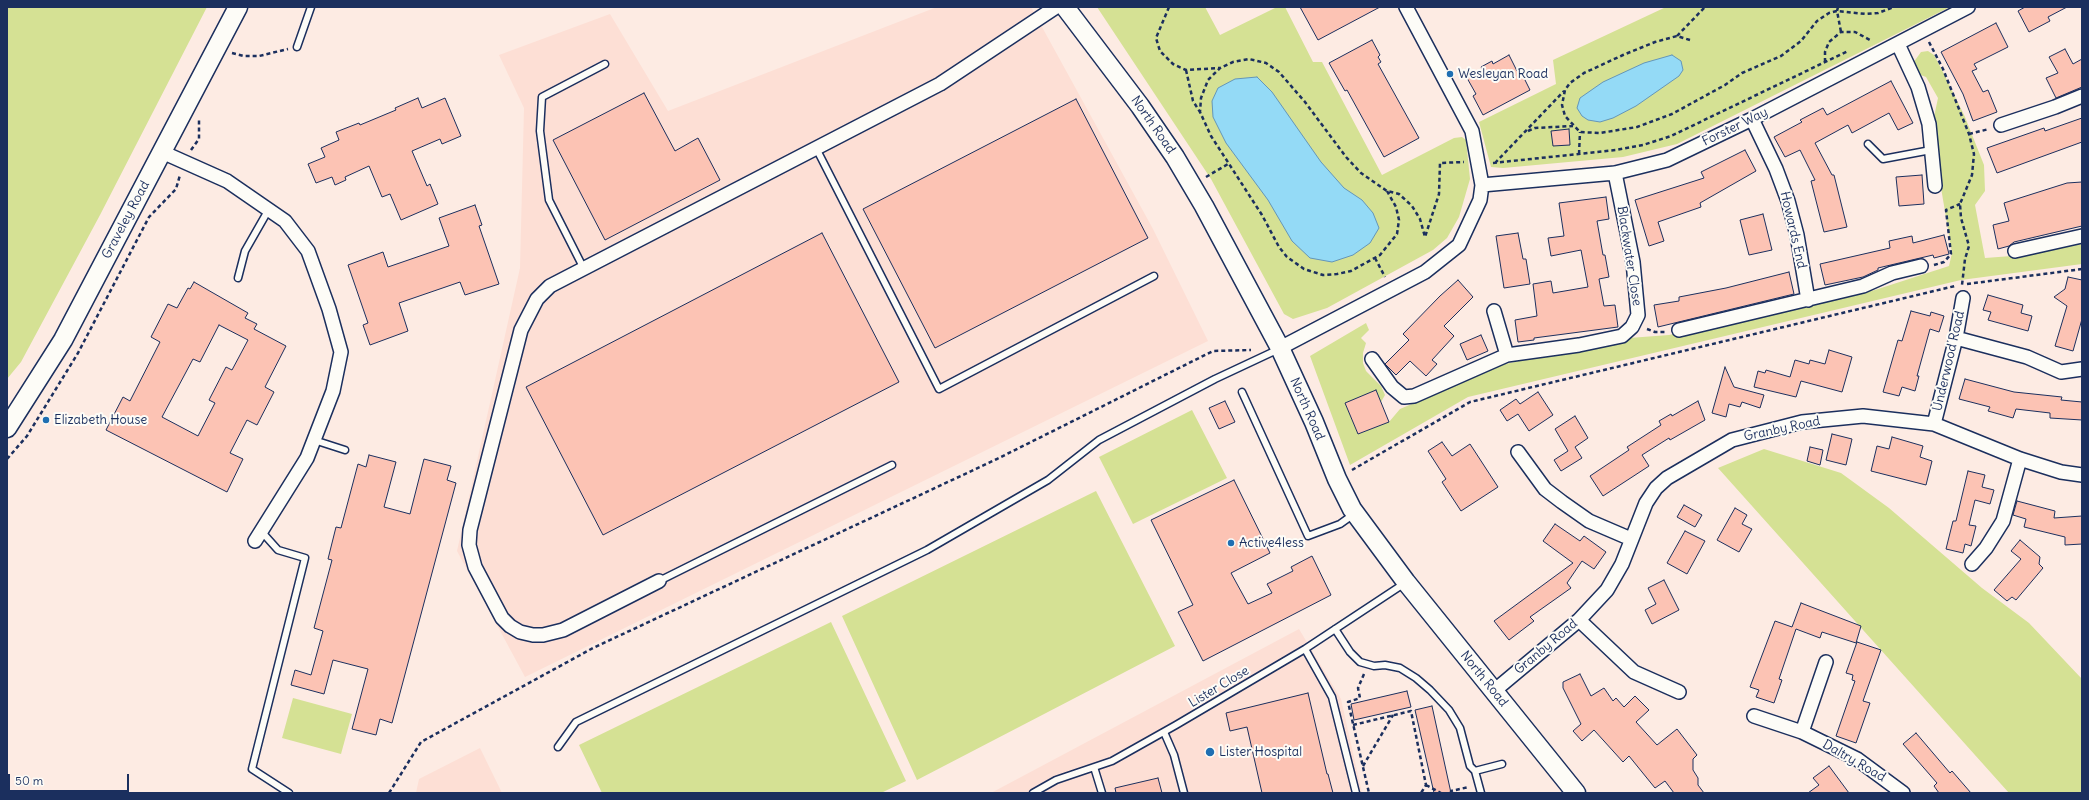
<!DOCTYPE html>
<html>
<head>
<meta charset="utf-8">
<style>
	body { margin:0 }
	#map { position:relative; width:2089px; height:800px; overflow:hidden; background:#fdebe3; font-family:Delius,sans-serif }
	canvas { display:block }
	.frame { position:absolute; inset:0; border:8px solid #1b2f5e; pointer-events:none }
	.scale { position:absolute; left:8px; top:774px; width:121px; height:18px; box-sizing:border-box; border:2px solid #1b2f5e; border-top:0; padding-left:5px; font-size:12px; line-height:14px; white-space:nowrap; color:#1b2f5e; -webkit-text-stroke:3px #fdfcf7; paint-order:stroke }
</style>
</head>
<body>
<div id="map">
<canvas width="2089" height="800"></canvas>
<div class="frame"></div>
<div class="scale">50 m</div>
</div>
<script>
const context = document.querySelector('canvas').getContext('2d');
context.lineJoin = 'round';
function paint(path, color) { context.fillStyle = color; context.fill(path, 'evenodd'); }
const toPath = rows => new Path2D(rows.map(r => 'M' + r).join(''));
function stroke(path, color, width, dash) { context.strokeStyle = color; context.lineWidth = width; context.lineCap = dash ? 'butt' : 'round'; context.setLineDash(dash || []); context.stroke(path); }
function write(font, color, halo, rows, align = 'center') {
  context.font = font + ' Delius,sans-serif'; context.lineWidth = 4; context.setLineDash([]); context.textBaseline = 'middle'; context.strokeStyle = halo; context.fillStyle = color; for (const [text, x, y, turn = 0] of rows) {
    context.save(); context.translate(x, y); context.rotate((+turn || 0) * Math.PI / 180); context.textAlign = isNaN(turn) ? turn : align; if (halo) context.strokeText(text, 0, 0); context.fillText(text, 0, 0); context.restore();
  }
}
paint(toPath([
	[937,7,1031,7,1153,229,1208,341,525,677,457,551,520,268,524,108,499,55,610,14,668,111],
	[1299,629,1341,699,1362,793,991,793],
	[480,748,502,793,416,793,419,779]
]), '#fddfd5');
paint(toPath([
	[7,7,207,7,100,215,21,362,7,379],
	[1097,7,1205,7,1220,35,1277,7,1285,7,1313,62,1322,62,1382,175,1454,138,1462,137,1466,140,1470,179,1459,217,1447,238,1433,250,1327,308,1293,319,1284,314,1211,179],
	[1666,7,1950,7,1677,144,1623,157,1503,168,1491,167,1479,122,1556,84,1553,60],
	[1928,51,1934,55,1942,70,1965,117,1984,165,1985,191,1975,205,1985,258,2025,255,2082,244,2082,264,1961,280,1468,397,1350,465,1310,356,1366,323,1369,330,1361,338,1366,343,1363,353,1363,363,1366,371,1381,386,1385,395,1381,402,1376,391,1345,403,1358,434,1389,422,1400,409,1505,364,1629,338,1669,335,1809,305,1875,290,1949,266,1952,253,1938,170,1934,117,1938,98,1926,77,1918,74,1913,63,1921,52],
	[1192,410,1227,478,1133,524,1099,457],
	[1764,449,1841,473,1889,508,1982,588,2029,623,2082,679,2082,793,2009,793,1718,468],
	[1096,491,1175,646,917,780,842,616],
	[831,622,906,781,881,793,602,793,579,745],
	[293,698,352,714,341,754,282,738]
]), '#d5e194');
const water = toPath([
	[1672,55,1681,61,1683,70,1679,76,1636,106,1613,118,1600,122,1588,120,1582,116,1577,108,1580,98,1603,82,1644,63,1672,55],
	[1257,77,1272,92,1321,162,1344,188,1362,200,1373,213,1379,228,1370,243,1353,255,1332,262,1310,258,1292,241,1268,200,1226,143,1213,117,1212,101,1218,88,1235,79,1257,77]
]);
paint(water, '#94daf6');
stroke(water, '#6496b9', 1);
const building = toPath([
	[1300,7,1380,7,1318,40,1300,7],
	[2025,7,2067,7,2048,17,2050,21,2029,32,2018,11,2025,7],
	[1996,23,2008,47,1974,64,1977,69,1972,71,1983,92,1988,90,1997,112,1973,121,1963,94,1941,52,1996,23],
	[1372,40,1380,55,1378,57,1381,62,1378,64,1419,138,1384,157,1347,90,1345,91,1329,63,1372,40],
	[2065,49,2073,64,2082,59,2082,87,2056,98,2046,78,2058,73,2049,57,2065,49],
	[1509,55,1517,71,1520,70,1530,90,1483,115,1473,96,1476,94,1467,78,1483,70,1481,67,1492,61,1493,64,1509,55],
	[1891,81,1913,123,1898,130,1889,113,1852,133,1848,125,1815,143,1832,175,1834,175,1847,227,1824,232,1811,181,1815,180,1800,150,1785,157,1774,137,1802,122,1800,120,1823,108,1827,115,1891,81],
	[644,93,675,151,698,138,720,180,605,240,553,140,644,93],
	[418,98,422,108,445,98,461,136,442,144,440,139,412,151,427,186,430,184,438,204,401,220,390,194,382,197,369,166,345,177,346,180,335,185,332,177,316,183,308,164,325,157,321,148,339,140,336,132,359,123,360,125,396,110,395,108,418,98],
	[1076,99,1148,238,935,348,863,209,1076,99],
	[2082,118,2082,142,1997,173,1987,148,2044,128,2045,131,2082,118],
	[1569,129,1570,145,1553,146,1551,131,1569,129],
	[1745,150,1756,171,1700,203,1701,207,1658,222,1664,241,1649,246,1635,200,1704,178,1701,172,1745,150],
	[1922,175,1924,204,1899,206,1896,177,1922,175],
	[2082,182,2082,226,2014,242,2009,246,1998,249,1993,225,2009,221,2004,203,2067,183,2082,182],
	[1606,197,1609,219,1597,221,1603,255,1605,255,1609,277,1599,279,1604,306,1615,305,1618,327,1534,338,1534,340,1518,342,1515,320,1537,316,1533,284,1551,281,1553,293,1588,287,1581,250,1551,256,1548,238,1564,236,1559,203,1606,197],
	[475,205,482,225,479,226,499,284,465,295,460,282,399,303,408,331,370,345,363,325,368,323,348,265,383,252,388,267,449,246,439,218,475,205],
	[1763,214,1772,250,1749,255,1740,220,1763,214],
	[822,233,899,382,603,535,526,387,822,233],
	[1518,233,1523,259,1526,259,1530,284,1504,288,1496,236,1518,233],
	[1944,235,1949,254,1934,258,1933,255,1878,268,1878,270,1863,277,1825,285,1820,264,1890,248,1889,241,1912,236,1913,243,1944,235],
	[1789,272,1794,294,1658,327,1654,305,1679,301,1679,297,1726,288,1789,272],
	[2068,277,2082,280,2082,319,2073,351,2055,346,2067,306,2054,297,2065,289,2068,277],
	[1458,280,1473,297,1444,326,1454,336,1432,360,1437,364,1426,376,1410,361,1396,375,1385,364,1409,340,1403,334,1440,296,1458,280],
	[194,282,248,313,245,318,257,324,254,329,286,346,265,387,274,392,257,425,247,420,230,453,243,459,227,492,106,430,123,397,130,401,160,342,151,337,168,304,177,308,188,288,190,289,194,282],
	[219,325,248,340,232,370,226,367,209,400,215,403,198,436,162,417,193,359,200,362,219,325],
	[1988,295,2023,305,2021,313,2032,316,2028,331,1988,320,1991,312,1983,310,1988,295],
	[1911,311,1930,316,1931,312,1944,316,1939,332,1930,329,1917,376,1919,376,1915,391,1902,387,1899,396,1883,392,1898,340,1902,341,1911,311],
	[1481,335,1488,351,1467,360,1460,344,1481,335],
	[1829,350,1852,357,1842,392,1801,381,1796,397,1754,387,1758,371,1765,373,1766,370,1790,377,1795,360,1809,364,1810,360,1825,364,1829,350],
	[1725,367,1734,387,1764,395,1760,408,1742,402,1740,407,1729,404,1726,417,1712,413,1725,367],
	[1965,379,2014,392,2062,397,2061,400,2082,402,2082,420,2050,418,2050,413,2016,409,2013,418,1988,411,1990,407,1959,399,1965,379],
	[1376,390,1389,422,1358,434,1345,403,1376,390],
	[1538,392,1553,415,1529,431,1518,414,1507,421,1500,410,1516,399,1520,404,1538,392],
	[1225,401,1235,422,1219,429,1209,408,1225,401],
	[1698,401,1705,420,1670,440,1669,438,1642,455,1649,466,1603,496,1590,476,1629,450,1627,447,1661,425,1659,421,1671,414,1672,416,1698,401],
	[1575,416,1588,438,1575,447,1582,458,1561,471,1554,460,1568,451,1555,429,1575,416],
	[1832,434,1852,439,1846,465,1826,460,1832,434],
	[1892,437,1923,446,1920,457,1932,461,1926,485,1871,471,1877,446,1889,449,1892,437],
	[1442,442,1452,456,1470,444,1498,487,1461,511,1442,482,1446,479,1428,451,1442,442],
	[1810,447,1823,450,1820,465,1807,461,1810,447],
	[369,455,396,462,384,507,410,514,424,459,451,466,447,480,456,483,392,723,380,719,376,735,352,729,368,669,333,660,324,694,291,685,295,670,311,675,323,631,314,628,332,560,328,559,336,527,341,528,358,464,366,467,369,455],
	[1968,471,1985,475,1982,487,1994,490,1990,504,1975,500,1969,525,1976,526,1971,546,1965,544,1963,553,1946,549,1953,521,1956,521,1968,471],
	[1234,480,1270,553,1231,573,1248,604,1272,593,1267,584,1293,571,1291,567,1312,556,1331,595,1203,661,1178,612,1193,605,1151,520,1234,480],
	[2017,501,2055,511,2054,518,2082,516,2082,544,2065,545,2065,537,2024,527,2026,519,2013,515,2017,501],
	[1684,505,1702,515,1695,527,1677,517,1684,505],
	[1735,508,1747,515,1742,524,1752,529,1739,552,1717,540,1735,508],
	[1555,524,1580,541,1584,536,1606,552,1594,569,1582,561,1567,583,1571,588,1530,617,1534,621,1509,640,1494,621,1573,563,1543,541,1555,524],
	[1685,531,1705,541,1687,574,1667,563,1685,531],
	[2020,540,2040,557,2039,564,2043,568,2016,600,2012,597,2007,601,1994,590,2021,559,2011,551,2020,540],
	[1664,580,1679,610,1652,624,1645,610,1656,604,1648,588,1664,580],
	[1801,603,1861,626,1856,643,1822,632,1820,638,1796,629,1779,679,1782,680,1774,703,1756,697,1759,690,1750,687,1775,621,1792,627,1801,603],
	[1857,642,1881,650,1863,701,1870,703,1856,743,1836,736,1855,681,1852,680,1853,675,1846,673,1857,642],
	[1580,674,1591,696,1604,688,1613,701,1616,698,1624,707,1635,696,1649,710,1636,722,1657,745,1677,729,1697,755,1693,759,1693,770,1698,778,1698,785,1704,793,1674,793,1665,781,1655,788,1629,756,1623,762,1594,730,1582,741,1573,731,1581,724,1563,688,1563,682,1580,674],
	[1407,691,1411,707,1354,720,1351,704,1407,691],
	[1308,693,1327,774,1328,774,1333,793,1262,793,1247,727,1230,731,1226,713,1308,693],
	[1432,706,1451,793,1434,793,1415,710,1432,706],
	[1916,733,1950,773,1952,771,1971,793,1939,793,1934,786,1937,783,1903,744,1916,733],
	[1829,766,1849,793,1808,793,1819,785,1813,778,1829,766],
	[1158,778,1162,793,1116,793,1115,788,1158,778]
]);
paint(building, '#fcc3b4');
stroke(building, '#1b2f5e', 1);
const service = toPath([
	[297,47,311,7],
	[1868,144,1883,159,1931,150],
	[816,148,939,389,1154,276],
	[584,269,549,200,540,131,542,97,605,64],
	[238,278,245,251,269,209],
	[1242,392,1308,536,1340,524,1354,514],
	[314,440,345,450],
	[261,531,278,550,305,558,252,769,289,793],
	[659,581,892,465],
	[1335,629,1350,652,1360,662,1374,666,1385,665,1400,668,1416,678,1430,690,1449,710,1460,728,1470,766,1475,771,1502,764],
	[1305,649,1332,697,1356,793],
	[1164,732,1174,755,1184,793],
	[558,747,576,722,927,550,1048,480,1099,440,1215,379,1279,349],
	[1094,767,1102,793],
	[1475,771,1481,793],
	[1033,793,1056,780,1112,761,1176,725,1305,649,1405,583]
]);
const minor = toPath([
	[1898,44,1918,87,1929,124,1935,186],
	[1752,119,1776,169,1788,201,1797,235,1808,300],
	[2001,125,2055,107,2082,96],
	[162,152,227,181,285,221,308,251,329,309,341,352,333,391,307,458,255,541],
	[1482,185,1615,173,1667,160,1752,119,1968,7],
	[2015,251,2082,236],
	[1494,311,1507,355],
	[1679,330,1863,286,1892,273,1921,266],
	[1956,338,2027,357,2061,372,2082,369],
	[1280,348,1425,272,1459,245,1480,200,1482,185,1472,131,1406,7],
	[1372,359,1392,387,1404,397,1414,396,1507,355,1579,345,1622,336,1632,327,1638,315,1633,262,1615,173],
	[1934,424,1956,338,1963,298],
	[1518,452,1545,489,1562,502,1589,521,1631,539],
	[1972,564,1986,548,2003,521,2020,459],
	[659,581,563,630,543,635,533,635,520,632,510,626,502,618,475,567,469,545,470,530,521,330,537,299,550,286,940,84,1056,7],
	[1579,620,1634,672,1679,692],
	[1494,691,1579,620,1607,590,1622,564,1646,503,1656,488,1667,478,1732,440,1802,422,1863,416,1934,424,2020,459,2061,472,2082,475],
	[1754,716,1802,732,1857,759,1903,793],
	[1802,732,1826,662]
]);
const secondary = toPath([
	[1065,7,1140,106,1175,157,1204,206,1280,348,1314,422,1337,479,1352,509,1406,582,1576,793],
	[7,428,63,340,238,7]
]);
stroke(service, '#1b2f5e', 9);
stroke(minor, '#1b2f5e', 16);
stroke(secondary, '#1b2f5e', 21);
stroke(toPath([
	[1169,7,1156,38,1160,51,1173,64,1186,70,1220,68],
	[1838,7,1837,11,1841,32],
	[1677,36,1705,7],
	[1690,40,1677,36,1655,42,1623,55,1584,73,1570,83,1565,90,1562,105,1565,116,1580,132,1600,133,1637,127,1672,114,1725,85,1742,73,1781,56,1801,41,1817,21,1829,13,1837,11,1866,14,1878,13,1894,7],
	[1929,42,1943,69,1969,134,1974,154,1972,175,1960,204,1961,218,1969,246,1965,259,1962,285],
	[232,53,244,56,259,56,288,49],
	[1825,62,1825,52,1829,42,1841,32,1855,32,1870,40],
	[1186,70,1193,101,1200,112],
	[1528,131,1535,128,1573,126],
	[1969,134,1989,129],
	[191,150,199,139,199,120],
	[1579,154,1580,132],
	[1493,163,1616,150,1643,145,1671,136,1848,51],
	[1495,163,1564,91],
	[1206,177,1228,164],
	[1387,191,1396,207,1399,220,1397,234,1380,255,1351,271,1337,274,1323,275,1304,269,1287,257,1279,247,1262,215,1211,136,1200,112,1201,98,1208,80,1220,68,1233,62,1249,59,1266,63,1279,72,1305,102,1346,157,1361,173,1387,191,1399,194,1412,206,1420,219,1425,237,1439,194,1440,163,1464,162],
	[1375,258,1385,277],
	[1934,265,1944,262,1951,254,1946,210,1960,204],
	[1967,284,2082,269],
	[1647,329,1655,332,1665,332],
	[7,459,27,436,78,353,149,217,176,189,180,175],
	[1352,470,1470,402,1955,286],
	[1364,674,1358,688,1360,698,1348,702,1369,793],
	[1353,725,1411,711,1426,785,1421,793],
	[1363,766,1393,715],
	[1426,785,1441,793],
	[389,793,421,742,593,648,997,459,1213,351,1251,350],
	[1451,793,1451,791,1469,787]
]), '#1b2f5e', 2.5, [4, 3]);
stroke(service, '#fdfcf7', 6);
stroke(minor, '#fdfcf7', 13);
stroke(secondary, '#fdfcf7', 18);
for (const [x, y, r, color] of [
	[1450,74,4,"#1f6fb2"],
	[46,420,4,"#1f6fb2"],
	[1231,543,4,"#1f6fb2"],
	[1210,752,5,"#1f6fb2"]
]) { const dot = new Path2D(); dot.arc(x, y, r, 0, 2 * Math.PI); context.fillStyle = color; context.fill(dot); stroke(dot, '#fdfcf7', 1.5); }
write('13px', '#1b2f5e', '#fdfcf7', [
	["Wesleyan Road",1458,74],
	["Elizabeth House",54,420],
	["Active4less",1239,543],
	["Lister Hospital",1219,752]
], 'left');
write('13px', '#1b2f5e', '#fdfcf7', [
	["North Road",1153,125,55],
	["Forster Way",1735,127,-26],
	["Graveley Road",126,220,-62],
	["Howards End",1793,230,77],
	["Blackwater Close",1629,256,81],
	["Underwood Road",1949,361,-77],
	["North Road",1307,409,66],
	["Granby Road",1782,429,-12],
	["Granby Road",1546,647,-40],
	["North Road",1484,679,51],
	["Lister Close",1219,687,-31],
	["Daltry Road",1854,761,30]
]);
</script>
</body>
</html>
